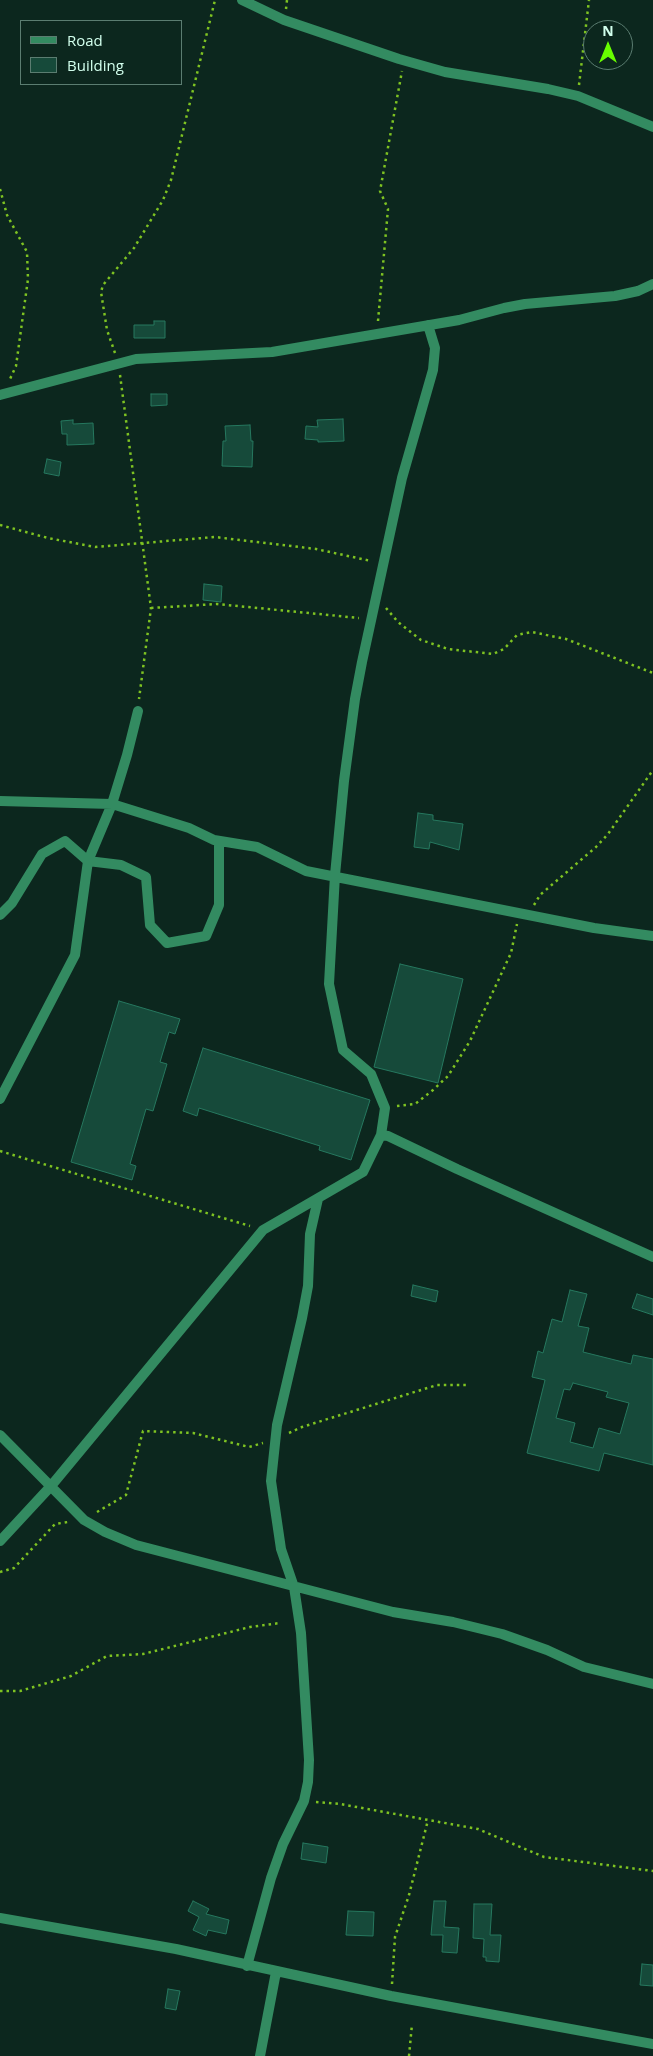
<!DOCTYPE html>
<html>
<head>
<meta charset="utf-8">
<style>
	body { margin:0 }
	#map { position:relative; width:653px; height:2056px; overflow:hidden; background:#0c271e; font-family:"Open Sans",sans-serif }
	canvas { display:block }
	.legend { position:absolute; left:20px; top:20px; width:162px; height:65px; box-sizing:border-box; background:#0c271e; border:1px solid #5b7d71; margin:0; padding:6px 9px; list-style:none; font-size:15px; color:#d2ffed }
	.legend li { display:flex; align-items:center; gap:10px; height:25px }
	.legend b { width:25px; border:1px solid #5b7d71 }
	.north { position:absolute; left:583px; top:20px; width:50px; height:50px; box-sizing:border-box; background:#0c271e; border:1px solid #5b7d71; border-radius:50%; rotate:0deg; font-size:14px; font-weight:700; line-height:20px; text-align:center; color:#d2ffed }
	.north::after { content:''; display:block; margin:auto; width:18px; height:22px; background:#68fd00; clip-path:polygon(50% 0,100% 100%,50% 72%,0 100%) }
</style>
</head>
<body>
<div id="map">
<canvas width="653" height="2056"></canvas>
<ul class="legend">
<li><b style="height:6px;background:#338b61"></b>Road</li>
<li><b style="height:14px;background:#164a3a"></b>Building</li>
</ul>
<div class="north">N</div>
</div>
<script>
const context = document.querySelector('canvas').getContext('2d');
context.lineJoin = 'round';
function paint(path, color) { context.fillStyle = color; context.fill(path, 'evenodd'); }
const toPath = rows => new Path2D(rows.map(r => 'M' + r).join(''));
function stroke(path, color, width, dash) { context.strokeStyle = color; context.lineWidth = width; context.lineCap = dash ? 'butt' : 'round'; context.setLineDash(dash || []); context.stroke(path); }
const building = toPath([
	[154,321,165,321,165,338,134,338,134,325,154,325,154,321],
	[151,394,167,394,167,405,151,406,151,394],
	[343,419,344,441,318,442,318,440,305,439,306,426,318,427,317,420,343,419],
	[73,420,73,424,93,423,94,444,67,445,67,434,62,434,61,421,73,420],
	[250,425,251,441,253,441,252,467,222,466,223,441,226,441,225,426,250,425],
	[47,459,61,462,59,476,44,473,47,459],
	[204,584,222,586,221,602,203,600,204,584],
	[418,813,433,815,433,820,463,824,459,850,430,842,429,849,414,847,418,813],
	[400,964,463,979,438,1083,374,1067,400,964],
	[119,1001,180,1019,175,1034,169,1032,160,1062,167,1064,153,1111,146,1109,130,1164,136,1166,132,1180,71,1162,119,1001],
	[203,1048,370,1100,351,1160,319,1150,320,1146,199,1108,197,1116,183,1111,203,1048],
	[413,1285,438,1291,436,1302,411,1296,413,1285],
	[570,1290,587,1294,578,1326,589,1328,583,1352,631,1364,633,1355,653,1359,653,1465,604,1453,599,1471,527,1453,545,1380,532,1377,538,1351,543,1353,552,1319,562,1322,570,1290],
	[573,1383,608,1392,606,1397,629,1403,620,1434,599,1428,593,1448,570,1442,575,1423,556,1418,564,1389,570,1390,573,1383],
	[637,1294,653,1299,653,1315,632,1308,637,1294],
	[303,1843,328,1847,326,1863,301,1859,303,1843],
	[193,1901,209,1909,206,1914,229,1920,226,1934,208,1930,206,1936,193,1930,199,1917,188,1911,193,1901],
	[434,1901,446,1901,444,1927,459,1928,457,1953,442,1952,443,1935,431,1935,434,1901],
	[474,1904,492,1904,490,1935,501,1935,499,1962,486,1961,486,1957,483,1957,484,1939,473,1938,474,1904],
	[348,1911,374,1912,373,1936,346,1935,348,1911],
	[642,1964,653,1965,653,1986,640,1985,642,1964],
	[168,1989,180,1991,176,2010,165,2008,168,1989]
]);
paint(building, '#164a3a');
stroke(building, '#26785f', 1);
stroke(toPath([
	[286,9,287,0],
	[579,85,589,0],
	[0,189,7,215,27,252,28,279,16,366,10,379],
	[378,321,388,209,380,191,402,71],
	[115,353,107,330,101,292,103,285,134,248,163,200,171,180,215,0],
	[120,375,151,608,139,699],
	[0,525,48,538,95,547,215,537,316,549,371,561],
	[151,608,217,604,359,618],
	[386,608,398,622,421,640,448,649,493,654,504,649,517,635,532,632,566,639,653,673],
	[534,905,540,895,596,847,608,834,653,770],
	[397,1106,415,1104,433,1090,448,1076,470,1041,511,953,517,924],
	[0,1151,250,1226],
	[289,1433,302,1427,437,1385,466,1385],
	[97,1512,126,1495,143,1431,193,1433,249,1447,263,1443],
	[0,1572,14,1568,55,1524,68,1522],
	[0,1691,20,1691,71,1676,107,1656,143,1654,250,1627,280,1623],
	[316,1802,340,1804,478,1829,544,1857,653,1871],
	[392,1984,395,1937,409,1895,428,1820],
	[409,2056,412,2024]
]), '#7ec322', 2.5, [2.5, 4]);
stroke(toPath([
	[242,0,284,20,399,59,445,72,548,89,578,96,653,127],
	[0,395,136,359,272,352,459,320,504,308,525,304,615,296,638,291,653,284],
	[0,801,112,804,189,828,214,840,257,847,306,871,594,928,653,936],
	[0,915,12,903,42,854,65,841,88,861,121,865,146,877,150,925,167,943,206,936,219,905,219,841],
	[0,1099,75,955,88,861,112,804,127,755,138,711],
	[381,1135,388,1136,457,1169,653,1257],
	[0,1435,84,1520,105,1532,136,1545,393,1612,453,1622,502,1634,547,1650,584,1667,653,1684],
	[0,1541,51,1486,263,1230,363,1172,381,1135,385,1108,371,1074,343,1050,329,984,335,875,344,781,355,699,362,662,402,478,433,370,435,348,428,325],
	[0,1918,176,1949,391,1996,653,2044],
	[247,1966,271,1878,283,1844,304,1801,308,1782,309,1760,301,1633,294,1587,281,1549,271,1481,277,1425,302,1318,308,1286,310,1234,318,1199],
	[260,2056,276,1972]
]), '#338b61', 10);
</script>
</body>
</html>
